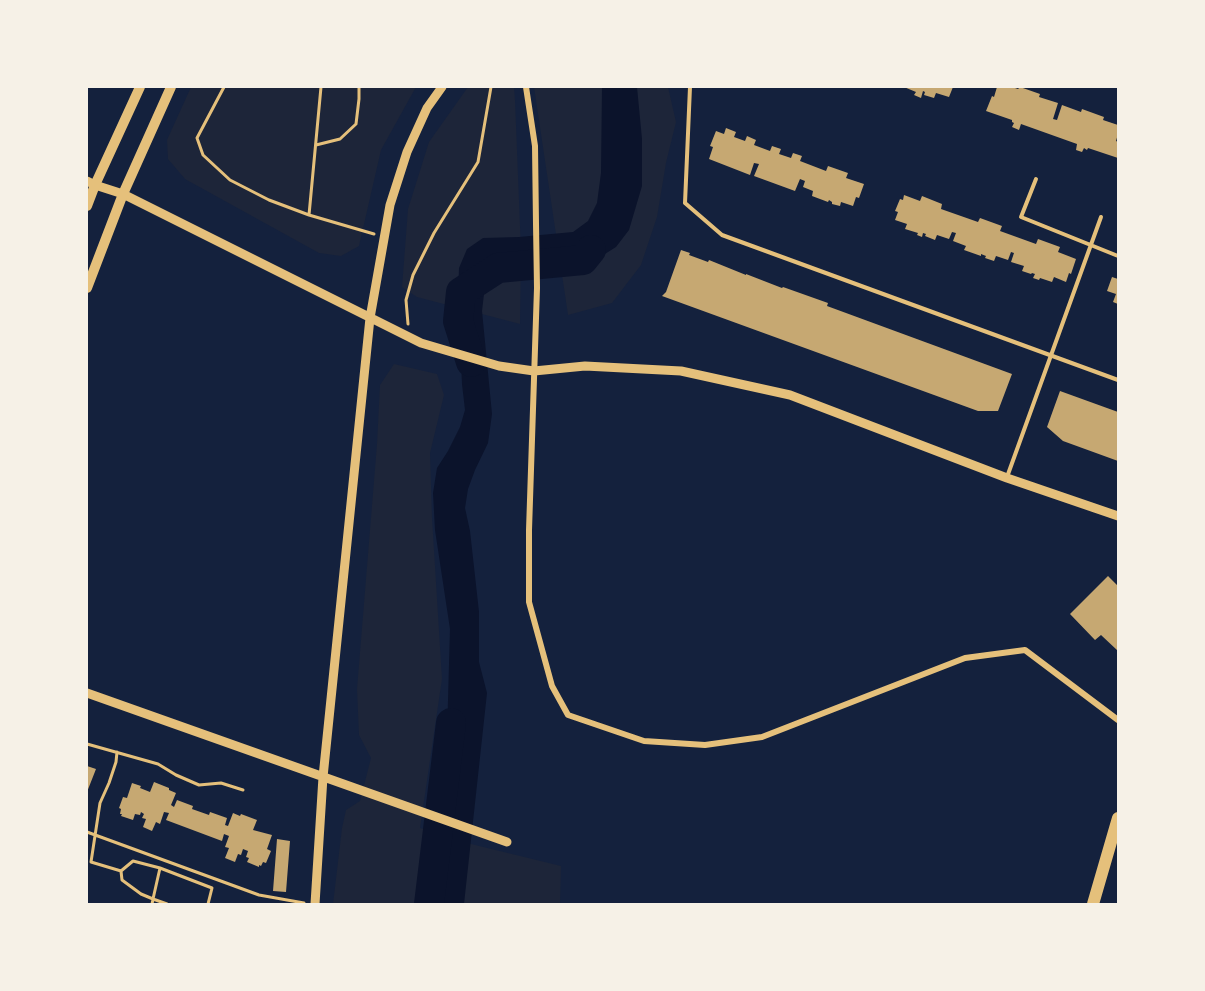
<!DOCTYPE html>
<html>
<head>
<meta charset="utf-8">
<style>
	body { margin:0 }
	#map { position:relative; width:1205px; height:991px; overflow:hidden; background:#14213d; font-family:Cabin,sans-serif }
	canvas { display:block }
	.frame { position:absolute; inset:0; border:88px solid #f6f1e7; pointer-events:none }
</style>
</head>
<body>
<div id="map">
<canvas width="1205" height="991"></canvas>
<div class="frame"></div>
</div>
<script>
const context = document.querySelector('canvas').getContext('2d');
context.lineJoin = 'round';
function paint(path, color) { context.fillStyle = color; context.fill(path, 'evenodd'); }
const toPath = rows => new Path2D(rows.map(r => 'M' + r).join(''));
function stroke(path, color, width, dash) { context.strokeStyle = color; context.lineWidth = width; context.lineCap = dash ? 'butt' : 'round'; context.setLineDash(dash || []); context.stroke(path); }
paint(toPath([
	[191,87,416,87,381,150,359,246,341,256,319,253,185,179,168,159,167,140],
	[468,87,514,87,515,100,521,251,520,324,417,297,402,287,408,209,429,142],
	[534,87,668,87,676,122,666,163,657,217,641,265,612,303,568,315],
	[394,364,437,374,444,395,430,453,432,518,442,679,420,828,471,844,561,866,560,904,333,904,342,828,346,810,360,801,371,758,359,735,357,689,377,444,380,385]
]), '#1d2539');
paint(toPath([
	[602,87,637,87,642,139,642,186,629,230,616,247,597,259,581,263,514,263,495,277,484,294,482,311,492,414,488,443,475,470,468,489,465,508,470,531,479,612,479,662,487,693,464,904,431,904,446,771,450,629,435,530,433,493,437,468,448,451,460,427,465,410,462,384,458,297,459,268,467,249,483,238,519,237,573,232,588,221,597,203,601,173]
]), '#0b132b');
stroke(toPath([
	[471,362,458,321,461,292,498,268,583,260,591,250],
	[429,904,451,723]
]), '#0b132b', 30);
paint(toPath([
	[904,87,953,87,949,97,936,93,934,98,924,95,925,92,923,91,921,98,914,95,916,92],
	[997,87,1012,87,1018,89,1020,87,1040,94,1039,97,1058,103,1053,119,1057,120,1062,105,1081,112,1082,109,1104,117,1103,120,1118,125,1118,134,1116,141,1118,142,1118,158,1088,148,1087,150,1084,148,1082,152,1076,150,1077,144,1021,124,1019,130,1012,127,1014,123,1012,122,1012,120,986,111,992,96,994,97],
	[726,128,736,132,734,137,745,141,747,136,756,140,754,145,770,151,772,146,781,149,779,154,791,158,793,153,802,156,800,161,826,171,828,166,848,173,846,178,864,184,859,198,856,197,853,206,841,202,840,206,832,204,832,202,829,200,828,202,812,196,813,191,803,187,805,181,800,179,795,191,754,176,759,164,754,163,750,175,709,159,713,147,710,146,716,131,724,134],
	[904,195,920,201,922,196,942,204,941,209,978,222,980,218,1002,226,1000,231,1036,244,1038,239,1060,247,1058,252,1076,259,1071,274,1069,273,1066,282,1054,277,1052,282,1040,278,1039,280,1033,278,1035,274,1032,273,1031,274,1022,271,1024,266,1011,262,1014,253,1011,252,1008,260,996,256,994,261,985,258,986,256,981,254,981,256,964,250,966,246,953,241,956,233,952,232,949,239,937,235,935,240,925,236,926,234,923,233,922,237,917,235,918,233,905,229,907,224,895,220,898,212,895,211,900,199,903,200],
	[681,250,690,253,689,255,708,262,709,260,746,275,746,274,782,288,783,287,828,303,827,306,1012,374,998,411,978,411,662,296,666,292],
	[1112,277,1118,279,1118,304,1113,302,1116,294,1107,291],
	[1060,391,1118,412,1118,461,1063,441,1047,427],
	[1108,576,1118,586,1118,651,1101,635,1095,640,1070,614],
	[87,766,96,769,87,792],
	[154,782,169,788,169,790,176,793,171,805,174,807,177,800,193,806,192,809,209,815,210,812,227,818,225,825,228,826,233,813,240,816,241,814,257,820,253,830,272,835,267,849,271,851,266,863,263,862,261,866,259,865,259,867,247,862,249,858,246,857,248,851,243,849,241,855,238,854,235,862,225,858,229,848,225,847,229,836,224,834,222,841,166,820,169,813,164,812,160,824,156,822,152,831,143,827,146,819,142,818,144,814,141,812,140,815,135,814,133,820,121,816,122,814,120,814,121,809,119,808,123,797,127,798,132,783,141,786,140,788,150,792],
	[277,839,290,841,286,892,273,891]
]), '#c6a872');
stroke(toPath([
	[224,87,197,138,203,155,230,180,269,200,309,215,374,234],
	[316,145,340,139,356,124,359,99,359,87],
	[309,215,321,87],
	[408,324,406,300,413,275,434,233,478,162,491,87],
	[87,744,158,764,176,775,199,785,221,783,243,790],
	[117,752,116,762,109,783,100,803,91,862,121,871,133,861,160,868,153,899,141,894,122,880,121,871],
	[87,832,259,895,304,903],
	[160,868,212,888,208,904],
	[152,904,153,899,167,904]
]), '#e5c07b', 3);
stroke(toPath([
	[690,87,685,203,722,235,1118,380],
	[1036,179,1021,217,1118,256],
	[1007,477,1101,217]
]), '#e5c07b', 4);
stroke(toPath([
	[526,87,535,146,536,224,537,288,529,530,529,602,552,686,568,715,644,741,705,745,762,737,965,658,1025,650,1118,720]
]), '#e5c07b', 6);
stroke(toPath([
	[87,181,95,185,123,194,421,343,499,366,534,371,585,366,681,371,790,395,1007,478,1118,516],
	[87,693,507,842],
	[315,904,323,777,370,318,390,205,407,152,427,108,442,87]
]), '#e5c07b', 9);
stroke(toPath([
	[87,206,95,185,140,87],
	[87,288,123,194,171,87]
]), '#e5c07b', 10);
stroke(toPath([
	[1093,904,1118,818]
]), '#e5c07b', 12);
</script>
</body>
</html>
